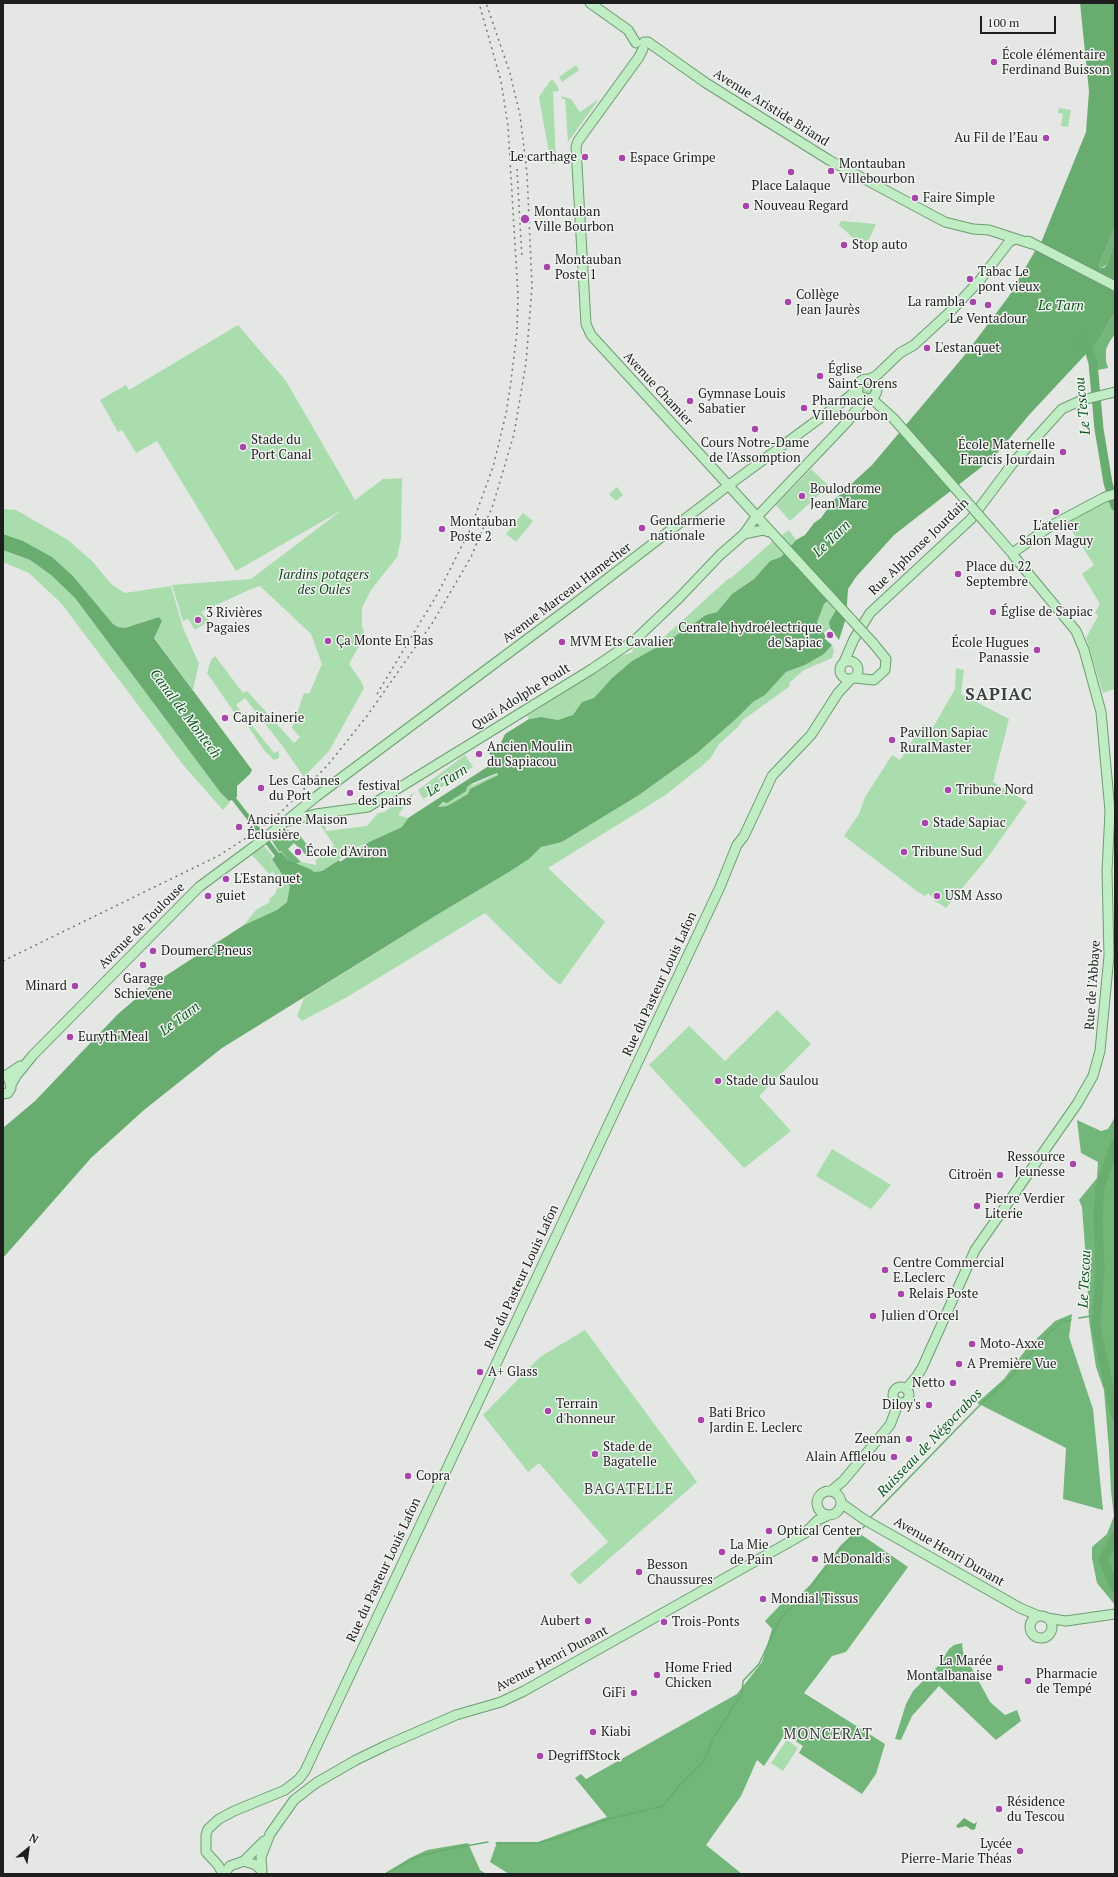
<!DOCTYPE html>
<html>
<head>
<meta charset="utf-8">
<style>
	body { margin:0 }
	#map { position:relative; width:1118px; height:1877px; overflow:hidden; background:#e4e7e4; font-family:"PT Serif",serif }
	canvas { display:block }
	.frame { position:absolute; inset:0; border:4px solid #1d1e1d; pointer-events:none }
	.north { position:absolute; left:8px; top:1829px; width:40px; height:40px; -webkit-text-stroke:3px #f1f4f1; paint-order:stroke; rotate:29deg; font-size:11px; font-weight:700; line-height:16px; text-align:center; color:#1d1e1d }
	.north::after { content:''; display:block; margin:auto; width:14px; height:18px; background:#1d1e1d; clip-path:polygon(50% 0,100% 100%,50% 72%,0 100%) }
	.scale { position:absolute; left:980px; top:16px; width:76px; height:18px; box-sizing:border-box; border:2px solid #1d1e1d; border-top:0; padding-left:5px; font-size:12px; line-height:14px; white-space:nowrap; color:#1d1e1d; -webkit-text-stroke:3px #f1f4f1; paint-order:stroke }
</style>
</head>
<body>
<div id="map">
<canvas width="1118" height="1877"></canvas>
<div class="frame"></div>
<div class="north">N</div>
<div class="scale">100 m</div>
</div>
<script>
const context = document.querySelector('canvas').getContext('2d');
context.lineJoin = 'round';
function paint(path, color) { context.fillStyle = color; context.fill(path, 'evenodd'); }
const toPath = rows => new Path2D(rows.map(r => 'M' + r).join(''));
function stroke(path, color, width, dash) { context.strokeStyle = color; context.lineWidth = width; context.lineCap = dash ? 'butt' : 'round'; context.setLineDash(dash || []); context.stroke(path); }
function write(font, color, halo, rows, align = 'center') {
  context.font = font + ' "PT Serif",serif'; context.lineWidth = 3; context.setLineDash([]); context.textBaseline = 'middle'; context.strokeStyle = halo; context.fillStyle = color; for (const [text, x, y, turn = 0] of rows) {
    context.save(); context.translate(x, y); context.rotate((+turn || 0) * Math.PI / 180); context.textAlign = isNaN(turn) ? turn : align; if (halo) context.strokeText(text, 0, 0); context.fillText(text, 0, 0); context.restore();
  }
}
paint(toPath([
	[576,65,579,70,562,82,559,77],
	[553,80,559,89,558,91,553,92,556,163,551,164,539,97,550,81],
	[561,96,571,99,580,112,599,99,568,142,565,99,562,99],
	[1059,108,1071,110,1068,127,1061,126,1063,114,1058,113],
	[841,221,876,224,866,246,863,247,839,225],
	[238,325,286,381,355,500,383,479,402,478,401,539,397,557,371,590,362,608,362,627,365,635,349,664,361,681,364,688,329,751,304,777,284,748,245,698,236,705,274,753,279,751,279,758,274,760,264,750,241,716,236,715,207,673,211,660,215,656,243,693,247,691,294,743,300,737,292,728,304,693,309,694,322,664,311,634,260,586,251,589,201,612,209,621,195,630,188,619,183,621,172,585,251,579,342,510,236,571,157,441,136,453,122,430,118,432,100,400,126,385,129,390],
	'862 389a6 6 0 1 1 12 0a6 6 0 1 1-12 0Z',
	[811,469,829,486,790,521,776,505],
	[617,487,623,495,616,501,609,494],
	[1115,499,1115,689,1103,693,1086,638,1098,616,1095,613,1100,604,1082,574,1094,565,1066,522,1107,500],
	[3,509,16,510,68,540,92,561,112,585,125,593,171,586,183,628,199,664,193,690,154,637,162,621,159,617,125,628,118,627,113,624,73,576,52,557,23,541,3,534],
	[523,513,533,521,516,542,506,534],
	[789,530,796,540,781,557,770,561,754,579,732,594,717,612,706,615,668,641,632,661,612,678,594,698,582,702,573,715,558,720,541,717,529,719,527,716,621,656,633,652,632,649,646,644,647,646,664,637,729,578,730,579,773,541],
	[3,550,30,560,51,575,75,598,220,792,230,802,223,810,184,766,61,603,29,573,3,562],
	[834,595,837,598,836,610,829,622,830,628,823,633,817,622,818,616,824,604],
	[832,645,834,651,832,658,804,670,789,683,790,686,743,720,737,728,719,744,710,759,687,778,664,796,548,868,605,922,560,985,548,975,485,913,347,997,302,1021,297,1016,304,998,440,913,509,872,529,859,541,847,562,842,639,795,696,754,736,719,753,702,765,695,786,672,805,665,824,654],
	[956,668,964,670,961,694,1009,719,993,782,1027,802,988,857,946,908,935,901,928,893,925,896,918,892,844,836,859,814,865,797,892,755,900,760,923,724,932,729,955,689],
	[465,755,473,767,423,799,418,790],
	[499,773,493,778,470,789,468,794,447,806,438,807,471,784,473,785],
	[415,792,398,815,408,818,402,827,347,852,346,855,322,871,314,872,312,870,296,865,297,863,301,862,316,865,316,860,331,849,334,845,319,823,325,826,326,831,367,826,378,813,384,812],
	[263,845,273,856,271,858,290,882,290,889,287,902,277,910,244,925,256,910,270,902,269,899,275,894,278,886,281,885,273,872,269,874,252,855],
	[777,1010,811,1044,759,1096,791,1131,744,1168,649,1065,689,1026,725,1061],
	[832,1149,891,1185,871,1209,816,1176],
	[585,1330,697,1482,579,1585,570,1574,608,1542,539,1463,528,1472,483,1415,540,1357],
	[787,1740,798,1748,783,1771,771,1763]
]), '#a9ddad');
paint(toPath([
	[1115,227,1115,242,1112,251,1107,264,1102,268,1099,265],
	[1115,312,1115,334,1110,341,1106,349,1106,361,1108,368,1098,370,1093,363,1089,350,1099,340],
	[284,829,298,833,313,853,307,856,294,843,288,849,301,862,297,863,296,865,288,860,281,851,279,852,271,839],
	[1115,1117,1115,1605,1097,1583,1092,1558,1092,1547,1107,1534,1114,1516,1111,1491,1109,1450,1104,1390,1096,1367,1089,1320,1087,1274,1082,1207,1079,1200,1097,1178,1098,1162,1081,1153,1077,1120,1101,1131,1108,1129],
	[1072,1314,1069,1337,1093,1409,1103,1510,1063,1499,1066,1448,977,1403,1004,1379,1027,1348,1055,1321],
	[856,1531,908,1567,846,1652,832,1656,804,1693,885,1744,876,1774,862,1794,799,1753,803,1746,785,1734,764,1766,757,1760,741,1796,706,1845,742,1874,509,1874,490,1862,497,1842,538,1842,607,1817,575,1778,581,1774,586,1779,737,1694,762,1662,772,1629,765,1621,785,1600,790,1605,810,1585,841,1545],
	[962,1643,963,1652,990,1702,1005,1715,1017,1710,1021,1721,996,1740,939,1686,912,1716,901,1740,895,1739,906,1704,913,1691,938,1666,949,1649,954,1645],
	[468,1843,480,1870,486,1874,384,1874,410,1858,427,1850]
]), '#72b679');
paint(toPath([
	[1080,3,1115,3,1115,227,1099,265,1101,268,1104,268,1107,264,1115,242,1115,312,1099,340,1029,415,993,458,894,535,856,577,848,589,846,618,839,640,830,628,829,622,836,610,837,598,834,595,824,604,817,622,826,637,824,638,832,645,824,654,805,665,786,672,765,695,753,702,736,719,696,754,639,795,562,842,541,847,529,859,509,872,440,913,222,1048,144,1110,91,1158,3,1258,3,1128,35,1101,118,1014,153,984,244,925,277,910,287,902,290,886,272,859,275,856,232,800,229,801,220,792,75,598,51,575,30,560,3,550,3,534,23,541,52,557,73,576,113,624,118,627,125,628,159,617,162,621,154,638,252,770,250,774,237,786,237,796,236,798,279,853,281,852,288,860,312,870,314,872,322,871,339,860,340,862,369,842,402,827,408,818,495,762,489,753,499,747,505,734,529,719,541,717,558,720,573,715,582,702,594,698,612,678,632,661,668,641,706,615,717,612,732,594,754,579,770,561,781,557,796,540,805,535,814,523,821,518,833,501,872,465,964,356,1009,296,1035,251,1038,250,1086,132,1089,91],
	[497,773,498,775,470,789,468,794,447,806,438,807,443,802,447,803,466,791,467,787,471,784],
	[964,1818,974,1824,977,1822,975,1829,972,1830,966,1826,958,1828,956,1826]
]), '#68ac6f');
stroke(toPath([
	[1079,1318,1097,1315],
	[1008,1380,1047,1335,1062,1322,1071,1320],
	[870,1518,977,1408,1005,1382],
	[496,1843,538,1843,560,1837,605,1820,663,1806,678,1787,704,1761,714,1737,742,1693,743,1681,759,1664,780,1619,811,1587,842,1546,866,1525],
	[385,1874,416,1857,443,1850,488,1842]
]), '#68ac6f', 1.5);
stroke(toPath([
	[1082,340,1089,350,1093,363,1099,429,1108,483,1115,506],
	[1115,1144,1100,1187,1098,1216,1100,1269,1096,1327,1115,1415],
	[1115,1537,1103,1560,1115,1588]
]), '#68ac6f', 9);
const major = toPath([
	[590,3,628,30,636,43],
	[644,42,648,42,706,83,829,160,928,213,945,222,973,229,989,230,1032,244],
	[643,49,639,57,578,141,576,147,586,324,591,335,772,533],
	[1028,241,1115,286],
	[870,379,877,375,900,353,914,345,952,310,980,280,1009,242,1015,239],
	'857 389a10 10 0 1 1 20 0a10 10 0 1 1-20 0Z',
	[871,398,893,418,932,462],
	[991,529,1011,552],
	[744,534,763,530,772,533],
	[1014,552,1052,525,1105,497,1115,494],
	'840 670a9 9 0 1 1 18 0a9 9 0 1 1-18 0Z',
	[844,662,854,639,870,613,971,519,1013,463,1062,409,1082,400,1115,392],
	[854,678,874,680,885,670,886,659,873,643],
	[289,821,316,814,368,807,592,669,636,639,679,598,720,555,744,534,753,521,848,421,865,398],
	[5,1076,20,1066],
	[11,1085,16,1076,33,1055,199,887,260,842,317,796,577,602,729,485,850,396,858,389],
	[3,1094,8,1093,11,1088,9,1079],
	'893 1395a8 8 0 1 1 16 0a8 8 0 1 1-16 0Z',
	[906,1389,917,1376,922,1368,975,1250,1077,1104,1093,1076,1100,1051,1109,956,1107,871,1110,811,1101,712,1084,650,1076,631,1013,555],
	[831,1491,843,1481,890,1425,899,1402],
	'817 1503a12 12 0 1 1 24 0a12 12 0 1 1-24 0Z',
	[841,1503,865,1520,1020,1608,1039,1616],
	'1030 1627a11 11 0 1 1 22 0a11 11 0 1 1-22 0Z',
	[1047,1618,1066,1621,1115,1614],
	[244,1861,264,1841],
	[262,1870,261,1857,270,1834,294,1800,316,1783,356,1760,387,1745,456,1715,501,1702,524,1691,793,1540,805,1533,818,1520,829,1515],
	[223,1874,218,1865,206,1852,206,1835,208,1829,219,1819,234,1811,285,1790,299,1779,305,1771,720,887,737,845,744,836,772,776,811,735,838,693,851,679],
	[224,1874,230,1866,244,1861,256,1865,262,1871]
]);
stroke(major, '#6c9d70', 11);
stroke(major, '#c1edc4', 9);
stroke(toPath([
	[517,169,522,259],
	[377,694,438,593,470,530,493,467,506,414,511,381,517,331,518,295,508,126,501,81,479,3],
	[3,961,218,856,254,833,281,812,327,766,367,716,433,622,471,557,493,505,514,434,526,363,532,286,527,173,520,115,510,73,486,3]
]), '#767876', 1.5, [2, 4]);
const majorBridge = toPath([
	[932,462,991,529],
	[772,533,873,643]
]);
stroke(majorBridge, '#6c9d70', 11, []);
stroke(majorBridge, '#c1edc4', 9);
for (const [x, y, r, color] of [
	[994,62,4,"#a845ab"],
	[1046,138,4,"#a845ab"],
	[585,157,4,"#a845ab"],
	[622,158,4,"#a845ab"],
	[831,171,4,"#a845ab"],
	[791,172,4,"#a845ab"],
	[915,198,4,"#a845ab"],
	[746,206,4,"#a845ab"],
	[525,219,5,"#a845ab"],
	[844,245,4,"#a845ab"],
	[547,267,4,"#a845ab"],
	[970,279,4,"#a845ab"],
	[788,302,4,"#a845ab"],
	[973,302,4,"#a845ab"],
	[988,305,4,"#a845ab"],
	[927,348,4,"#a845ab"],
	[820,376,4,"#a845ab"],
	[690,401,4,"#a845ab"],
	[804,408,4,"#a845ab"],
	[755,429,4,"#a845ab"],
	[243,447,4,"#a845ab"],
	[1063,452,4,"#a845ab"],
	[802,496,4,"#a845ab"],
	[1056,512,4,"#a845ab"],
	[642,528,4,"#a845ab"],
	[442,529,4,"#a845ab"],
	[958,574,4,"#a845ab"],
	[993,612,4,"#a845ab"],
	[198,620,4,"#a845ab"],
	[830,635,4,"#a845ab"],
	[328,641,4,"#a845ab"],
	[562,642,4,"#a845ab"],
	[1037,650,4,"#a845ab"],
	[225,718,4,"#a845ab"],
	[892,740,4,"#a845ab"],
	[479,754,4,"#a845ab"],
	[261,788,4,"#a845ab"],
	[948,790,4,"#a845ab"],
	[350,793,4,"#a845ab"],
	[925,823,4,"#a845ab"],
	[239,827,4,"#a845ab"],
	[298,852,4,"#a845ab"],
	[904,852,4,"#a845ab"],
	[226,879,4,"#a845ab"],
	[208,896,4,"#a845ab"],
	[937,896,4,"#a845ab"],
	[153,951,4,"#a845ab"],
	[143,965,4,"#a845ab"],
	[75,986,4,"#a845ab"],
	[70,1037,4,"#a845ab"],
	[718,1081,4,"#a845ab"],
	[1073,1164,4,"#a845ab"],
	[1000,1175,4,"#a845ab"],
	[977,1206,4,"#a845ab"],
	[885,1270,4,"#a845ab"],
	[901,1294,4,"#a845ab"],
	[873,1316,4,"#a845ab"],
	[972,1344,4,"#a845ab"],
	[959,1364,4,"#a845ab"],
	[480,1372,4,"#a845ab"],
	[953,1383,4,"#a845ab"],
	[929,1405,4,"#a845ab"],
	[548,1411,4,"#a845ab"],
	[701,1420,4,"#a845ab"],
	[909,1439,4,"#a845ab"],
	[595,1454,4,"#a845ab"],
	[894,1457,4,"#a845ab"],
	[408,1476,4,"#a845ab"],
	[769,1531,4,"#a845ab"],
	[722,1552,4,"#a845ab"],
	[815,1559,4,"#a845ab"],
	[639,1572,4,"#a845ab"],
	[763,1599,4,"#a845ab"],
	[588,1621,4,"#a845ab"],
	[664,1622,4,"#a845ab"],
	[1000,1668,4,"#a845ab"],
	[657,1675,4,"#a845ab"],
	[1028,1681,4,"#a845ab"],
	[634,1693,4,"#a845ab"],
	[593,1732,4,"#a845ab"],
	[540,1756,4,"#a845ab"],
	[999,1809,4,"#a845ab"],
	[1020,1851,4,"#a845ab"]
]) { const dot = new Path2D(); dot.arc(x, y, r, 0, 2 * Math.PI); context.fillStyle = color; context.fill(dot); stroke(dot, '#f1f4f1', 1.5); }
write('13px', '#1d1e1d', '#f1f4f1', [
	["École élémentaire",1002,55],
	["Ferdinand Buisson",1002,70],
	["Au Fil de l’Eau",1038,138,"right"],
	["Le carthage",577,157,"right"],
	["Espace Grimpe",630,158],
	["Montauban",839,164],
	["Villebourbon",839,179],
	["Place Lalaque",791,186,"center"],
	["Faire Simple",923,198],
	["Nouveau Regard",754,206],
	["Montauban",534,212],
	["Ville Bourbon",534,227],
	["Stop auto",852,245],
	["Montauban",555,260],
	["Poste 1",555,275],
	["Tabac Le",978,272],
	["pont vieux",978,287],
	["Collège",796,295],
	["Jean Jaurès",796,310],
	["La rambla",965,302,"right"],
	["Le Ventadour",988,319,"center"],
	["L'estanquet",935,348],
	["Église",828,369],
	["Saint-Orens",828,384],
	["Gymnase Louis",698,394],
	["Sabatier",698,409],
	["Pharmacie",812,401],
	["Villebourbon",812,416],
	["Stade du",251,440],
	["Port Canal",251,455],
	["Cours Notre-Dame",755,443,"center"],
	["de l'Assomption",755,458,"center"],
	["École Maternelle",1055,445,"right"],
	["Francis Jourdain",1055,460,"right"],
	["Boulodrome",810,489],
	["Jean Marc",810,504],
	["Gendarmerie",650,521],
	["nationale",650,536],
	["Montauban",450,522],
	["Poste 2",450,537],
	["L'atelier",1056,526,"center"],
	["Salon Maguy",1056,541,"center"],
	["Place du 22",966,567],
	["Septembre",966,582],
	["Église de Sapiac",1001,612],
	["3 Rivières",206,613],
	["Pagaies",206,628],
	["Centrale hydroélectrique",822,628,"right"],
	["de Sapiac",822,643,"right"],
	["Ça Monte En Bas",336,641],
	["MVM Ets Cavalier",570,642],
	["École Hugues",1029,643,"right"],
	["Panassie",1029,658,"right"],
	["Capitainerie",233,718],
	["Pavillon Sapiac",900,733],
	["RuralMaster",900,748],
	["Ancien Moulin",487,747],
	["du Sapiacou",487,762],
	["Les Cabanes",269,781],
	["du Port",269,796],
	["festival",358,786],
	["des pains",358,801],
	["Tribune Nord",956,790],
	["Ancienne Maison",247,820],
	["Éclusière",247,835],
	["Stade Sapiac",933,823],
	["École d'Aviron",306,852],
	["Tribune Sud",912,852],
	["L'Estanquet",234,879],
	["guiet",216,896],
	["USM Asso",945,896],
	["Doumerc Pneus",161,951],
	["Garage",143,979,"center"],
	["Schievene",143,994,"center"],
	["Minard",67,986,"right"],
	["Euryth'Meal",78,1037],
	["Stade du Saulou",726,1081],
	["Ressource",1065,1157,"right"],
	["Jeunesse",1065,1172,"right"],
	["Citroën",992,1175,"right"],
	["Pierre Verdier",985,1199],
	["Literie",985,1214],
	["Centre Commercial",893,1263],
	["E.Leclerc",893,1278],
	["Relais Poste",909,1294],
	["Julien d'Orcel",881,1316],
	["Moto-Axxe",980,1344],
	["A Première Vue",967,1364],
	["A+ Glass",488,1372],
	["Netto",945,1383,"right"],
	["Terrain",556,1404],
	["d'honneur",556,1419],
	["Diloy's",921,1405,"right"],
	["Bati Brico",709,1413],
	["Jardin E. Leclerc",709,1428],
	["Zeeman",901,1439,"right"],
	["Stade de",603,1447],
	["Bagatelle",603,1462],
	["Alain Afflelou",886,1457,"right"],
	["Copra",416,1476],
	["Optical Center",777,1531],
	["La Mie",730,1545],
	["de Pain",730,1560],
	["McDonald's",823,1559],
	["Besson",647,1565],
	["Chaussures",647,1580],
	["Mondial Tissus",771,1599],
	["Aubert",580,1621,"right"],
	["Trois-Ponts",672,1622],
	["La Marée",992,1661,"right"],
	["Montalbanaise",992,1676,"right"],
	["Home Fried",665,1668],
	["Chicken",665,1683],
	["Pharmacie",1036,1674],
	["de Tempé",1036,1689],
	["GiFi",626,1693,"right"],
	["Kiabi",601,1732],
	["DegriffStock",548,1756],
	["Résidence",1007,1802],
	["du Tescou",1007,1817],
	["Lycée",1012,1844,"right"],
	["Pierre-Marie Théas",1012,1859,"right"]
], 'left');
write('13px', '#1d1e1d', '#f1f4f1', [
	["Avenue Aristide Briand",771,108,32],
	["Avenue Chamier",658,389,47],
	["Rue Alphonse Jourdain",919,547,-44],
	["Avenue Marceau Hamecher",567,593,-37],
	["Quai Adolphe Poult",521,697,-32],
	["Avenue de Toulouse",142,926,-45],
	["Rue du Pasteur Louis Lafon",660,984,-65],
	["Rue de l'Abbaye",1093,985,-86],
	["Rue du Pasteur Louis Lafon",522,1277,-65],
	["Avenue Henri Dunant",949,1552,30],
	["Rue du Pasteur Louis Lafon",384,1570,-65],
	["Avenue Henri Dunant",552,1659,-28]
]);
write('italic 13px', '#13441b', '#f1f4f1', [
	["Jardins potagers",324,575],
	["des Oules",324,590]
]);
write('italic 14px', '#0c571e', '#f1f4f1', [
	["Le Tarn",1061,306],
	["Le Tescou",1083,406,-96],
	["Le Tarn",832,539,-44],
	["Canal de Montech",185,714,53],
	["Le Tarn",447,781,-33],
	["Le Tarn",180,1019,-37],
	["Le Tescou",1085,1279,-87],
	["Ruisseau de Négocrabos",930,1443,-46]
]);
context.letterSpacing = '1px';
write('15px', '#3d403e', '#f1f4f1', [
	["BAGATELLE",629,1490],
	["MONCERAT",828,1735]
]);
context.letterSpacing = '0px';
context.letterSpacing = '1px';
write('bold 17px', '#3d403e', '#f1f4f1', [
	["SAPIAC",999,695]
]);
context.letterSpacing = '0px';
</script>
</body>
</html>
